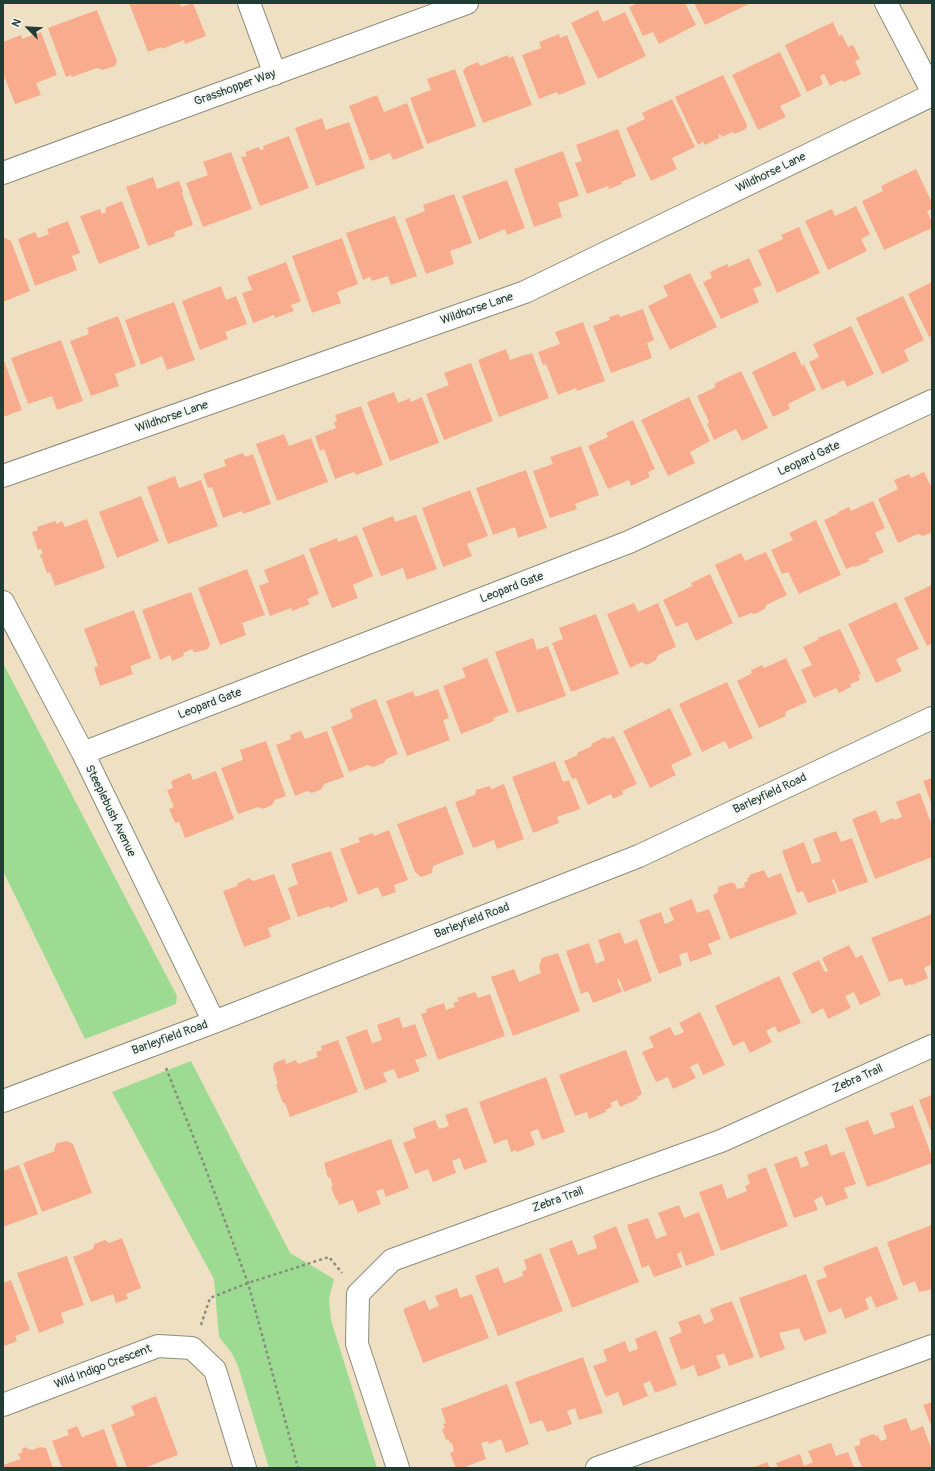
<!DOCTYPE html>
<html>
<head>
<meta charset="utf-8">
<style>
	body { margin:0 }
	#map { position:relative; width:935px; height:1471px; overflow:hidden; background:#f0e0c3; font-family:Pangolin,sans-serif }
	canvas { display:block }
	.frame { position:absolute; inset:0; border:4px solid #1f3d34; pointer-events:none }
	.north { position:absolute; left:8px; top:8px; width:40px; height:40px; -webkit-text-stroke:3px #f6f6f2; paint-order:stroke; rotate:294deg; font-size:11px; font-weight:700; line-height:16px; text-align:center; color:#1f3d34 }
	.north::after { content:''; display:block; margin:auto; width:14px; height:18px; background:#1f3d34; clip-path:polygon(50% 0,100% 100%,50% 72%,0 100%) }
</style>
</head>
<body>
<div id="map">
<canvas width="935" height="1471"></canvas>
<div class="frame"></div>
<div class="north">N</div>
</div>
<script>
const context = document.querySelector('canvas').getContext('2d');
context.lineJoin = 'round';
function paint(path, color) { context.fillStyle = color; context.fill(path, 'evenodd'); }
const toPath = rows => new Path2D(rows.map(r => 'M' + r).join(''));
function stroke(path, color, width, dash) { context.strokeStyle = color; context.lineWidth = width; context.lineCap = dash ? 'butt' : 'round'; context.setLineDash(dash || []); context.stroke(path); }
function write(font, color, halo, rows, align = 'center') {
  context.font = font + ' Pangolin,sans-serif'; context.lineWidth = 4; context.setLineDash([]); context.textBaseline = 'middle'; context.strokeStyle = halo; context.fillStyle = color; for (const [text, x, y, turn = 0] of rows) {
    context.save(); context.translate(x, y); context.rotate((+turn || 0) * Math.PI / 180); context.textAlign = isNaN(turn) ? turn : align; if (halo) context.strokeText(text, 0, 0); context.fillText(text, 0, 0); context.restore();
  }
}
paint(toPath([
	[3,663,177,996,176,1004,85,1039,3,871],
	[191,1061,290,1253,334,1279,329,1298,331,1320,377,1468,269,1468,238,1366,231,1352,219,1337,214,1279,112,1092]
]), '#9cdb91');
paint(toPath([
	[129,3,180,3,181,7,193,3,206,36,185,44,184,40,162,49,161,47,148,52],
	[638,3,685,3,696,25,659,44,653,32,643,36,629,7],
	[694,3,751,3,705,25],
	[97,10,117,61,115,66,103,70,97,68,72,77,71,75,66,77,48,28],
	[598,10,603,22,625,12,646,56,598,79,571,23],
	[833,22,839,36,842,35,848,47,853,45,860,59,855,61,861,74,844,82,842,80,830,86,824,74,820,76,823,84,807,92,785,45],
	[41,32,57,75,36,83,41,95,15,104,3,73,3,42,21,35,22,39],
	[559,34,560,38,567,35,586,84,559,95,557,92,539,99,522,55,541,48,539,42],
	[780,52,801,96,780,106,786,117,758,130,732,75],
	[508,55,509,58,513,56,532,105,483,123,463,71,466,67,478,62,480,66],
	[455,69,476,126,427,144,410,98,431,90,427,79],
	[723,75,747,125,746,129,734,134,733,132,722,137,720,134,718,135,719,138,705,145,703,142,698,145,675,97],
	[377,95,384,112,407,103,424,148,393,160,390,153,370,161,349,106],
	[672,99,695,147,672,158,677,169,651,181,626,128,645,119,642,113],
	[322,118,326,130,349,122,365,168,316,186,295,128],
	[618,129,636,176,621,182,622,184,609,189,608,186,587,194,575,163,582,161,576,145],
	[289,136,309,188,260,206,241,157,247,156,245,152,259,147,260,150,264,149,263,146],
	[563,151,579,196,558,203,562,217,534,227,514,169],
	[231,152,252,209,203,227,186,183,208,175,203,162],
	[916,169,932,203,932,209,927,211,932,223,932,228,884,250,862,201,883,191,881,186],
	[153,177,157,189,179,181,183,192,182,193,193,225,174,232,175,236,148,246,126,187],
	[507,180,525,228,507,235,505,229,479,240,462,196],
	[454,194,472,243,450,251,454,264,426,274,405,219,425,211,423,205],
	[122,201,140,248,99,264,80,216,100,209,102,214,106,212,105,208],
	[856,206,870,234,861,239,867,251,828,270,805,221,832,209,835,216],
	[395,216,417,276,391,285,388,276,372,281,370,277,363,280,346,233],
	[68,221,80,253,72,256,77,270,35,286,18,239,35,232,38,238,49,234,47,229],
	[799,227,820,273,777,293,758,250,783,239,781,235],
	[3,238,5,238,11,241,30,291,3,302],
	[342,238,358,284,337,292,341,303,312,313,292,256],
	[749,258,762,285,753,289,759,302,721,319,703,282,712,278,710,272,727,264,729,267],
	[286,262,301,301,291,305,294,311,275,318,274,315,253,323,242,293,252,290,247,277],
	[690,273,717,327,670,350,648,306,668,296,663,286],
	[932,282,932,336,929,337,908,294],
	[221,286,226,300,236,296,247,324,225,332,228,339,200,350,182,301],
	[903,296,924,340,904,350,909,361,882,374,856,318],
	[174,302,195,360,167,370,162,356,141,365,125,320],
	[643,309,654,340,647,343,652,358,611,373,593,326,610,320,609,317,619,314,620,317],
	[118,316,136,366,115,374,119,386,91,396,70,341,89,334,87,328],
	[583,322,605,381,577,391,576,388,558,395,546,364,543,365,538,352,560,344,555,332],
	[851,326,874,374,847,387,844,380,822,390,809,362,819,357,813,344],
	[61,340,83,401,57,410,52,396,28,404,11,358],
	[506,349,510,360,527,354,528,355,532,353,549,398,499,417,478,360],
	[795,351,802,366,804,364,816,390,788,404,790,409,773,417,752,372],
	[3,358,22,410,3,417],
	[471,363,493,421,444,440,426,394,449,385,444,373],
	[741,371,768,428,742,441,736,429,714,440,707,424,709,422,697,396,716,387,714,384],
	[394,392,398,403,410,398,411,402,422,397,439,443,390,461,367,402],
	[689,397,710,441,690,452,695,463,668,476,641,420],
	[361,406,383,465,356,475,354,472,335,479,324,449,320,451,315,436,336,428,334,422,337,421,335,415],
	[633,420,655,469,648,472,650,477,631,486,629,480,608,489,588,446,608,437,606,433],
	[284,434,289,446,311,438,328,482,277,501,256,444],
	[581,446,599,495,575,504,577,509,550,518,533,471,553,464,550,457],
	[243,453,245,457,253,454,271,504,243,514,242,511,223,518,212,487,208,488,203,474,226,466,224,460],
	[526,470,547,528,518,538,515,527,493,535,476,488],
	[924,472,932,489,932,532,923,536,918,534,898,543,878,499,898,489,894,480,909,474,911,478],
	[175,476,179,488,201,480,218,526,168,544,147,487],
	[470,490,488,536,467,544,472,556,443,567,422,508],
	[141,496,159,541,117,558,99,512],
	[873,501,885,528,875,533,884,552,868,559,870,561,855,567,854,566,846,569,824,520,839,513,838,512,849,507,851,511],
	[416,515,437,569,407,580,403,568,381,576,362,528,393,516,395,522],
	[87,519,105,568,55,586,50,572,47,573,40,554,43,554,41,549,38,550,32,532,38,530,37,527,55,521,57,524,62,521,65,527],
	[816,520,841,575,799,594,788,572,782,574,771,550,793,540,789,533],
	[357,535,373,576,353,585,358,598,332,608,309,549,337,538,338,542],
	[766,552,787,595,766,605,765,609,755,614,751,613,739,618,715,565,741,553,745,561],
	[304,554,319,594,307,599,310,604,292,611,291,608,270,616,259,586,269,582,264,570],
	[247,569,265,615,242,623,246,635,220,645,198,588],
	[710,574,733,623,696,641,687,622,676,627,663,600,692,586,691,583],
	[932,585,932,643,927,646,904,598],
	[191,592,210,644,208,649,197,652,194,652,192,649,183,653,184,656,172,661,170,655,160,660,142,610],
	[896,602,919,649,896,659,902,671,876,683,848,624],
	[634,603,638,612,658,603,676,647,658,655,656,660,647,665,642,662,630,668,607,614],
	[134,610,151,658,130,666,133,674,100,686,94,668,98,666,84,629],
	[596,614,619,674,571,692,552,643,563,639,559,628],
	[840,629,861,674,858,676,860,680,850,684,851,687,839,693,836,688,814,698,801,670,812,665,803,647,818,640,818,638],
	[533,638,537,650,548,646,566,696,517,713,495,652],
	[487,658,509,712,493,718,494,721,461,734,443,686,466,677,462,668],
	[786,658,807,702,785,712,786,716,759,728,737,681,752,673,751,670,762,665,764,668],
	[727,682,753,738,729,749,725,741,702,752,679,704],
	[438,689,449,718,443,720,450,740,407,756,386,701,413,691,415,697],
	[376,699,398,754,386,759,384,763,373,767,368,765,349,772,331,727,353,718,350,709],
	[670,708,692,755,671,765,676,775,650,788,623,731],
	[301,731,305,739,327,731,344,777,324,784,322,789,312,793,307,791,295,796,276,745,291,739,290,735],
	[614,736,637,784,622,791,623,794,613,799,611,794,588,805,576,778,572,779,564,761,578,755,577,753,592,746,591,744,605,737,607,739],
	[266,741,286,796,275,800,272,805,263,809,258,807,238,814,221,768,243,760,240,750],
	[555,761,563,782,569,780,580,809,557,817,559,823,533,833,512,777],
	[216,771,234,819,185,838,179,822,175,823,169,809,174,807,167,790,173,788,171,781,190,773,193,780],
	[932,778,932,805,923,781],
	[504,784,524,839,497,849,494,840,473,848,455,802,475,795,476,790,489,786,492,789],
	[920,793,932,826,932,857,875,879,852,819,876,810,881,823,893,818,894,820,902,817,896,802],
	[446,806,464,854,433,866,432,873,421,877,415,872,397,824],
	[389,830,408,880,394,885,396,892,382,897,378,887,358,895,340,849,360,842,358,838,373,833,374,836],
	[836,831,841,842,852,838,868,882,839,892,834,879,832,880,837,893,808,903,803,891,797,893,782,851,804,842,812,864,821,861,813,839],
	[331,851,348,901,330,908,329,906,298,917,288,888,298,884,291,864],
	[764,870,768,878,781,873,797,914,730,939,713,895,718,892,718,887,732,882,733,884,735,883,737,889,745,887,744,883,748,881,747,878,750,877,749,875],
	[274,874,291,919,268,928,271,937,244,947,223,891,237,886,238,883,249,878,253,881],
	[692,899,697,913,709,909,721,939,708,944,712,954,690,962,687,952,679,955,682,965,659,974,639,920,661,912,665,924,674,920,669,908],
	[932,914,932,964,924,968,928,978,912,985,911,984,905,986,902,978,889,982,871,938],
	[620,932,625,944,637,939,652,981,624,992,619,979,617,980,622,992,593,1003,588,991,581,994,566,951,589,943,596,964,605,960,598,940],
	[849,945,856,958,862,955,881,995,860,1005,854,992,845,996,851,1008,828,1019,823,1008,812,1014,792,973,819,960,825,972,828,971,822,958],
	[558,953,580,1011,513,1036,491,977,514,969,519,982,541,973,539,966,542,958],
	[779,976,801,1023,778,1033,775,1026,766,1031,772,1042,750,1053,744,1041,733,1046,715,1006],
	[475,992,478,998,490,994,505,1036,438,1060,421,1014,427,1012,426,1009,444,1003,446,1010,455,1007,453,1003,459,1001,457,998],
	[700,1012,725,1065,703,1075,698,1063,690,1067,696,1078,673,1089,668,1077,656,1082,642,1052,654,1047,649,1037,670,1027,675,1036,684,1032,679,1023],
	[399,1017,403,1028,415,1024,427,1056,415,1060,420,1071,398,1079,394,1069,383,1073,387,1082,365,1090,346,1037,367,1029,372,1043,382,1040,377,1025],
	[338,1040,358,1092,290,1117,285,1103,283,1103,276,1085,278,1084,273,1068,274,1063,285,1059,286,1064,296,1060,298,1064,318,1057,316,1052,322,1050,321,1046],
	[626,1050,642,1094,637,1097,638,1099,620,1107,617,1100,610,1103,612,1107,605,1110,606,1112,589,1119,587,1112,575,1116,559,1075],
	[546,1077,565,1132,542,1140,538,1129,530,1132,535,1145,517,1152,516,1150,511,1152,507,1139,494,1144,479,1102],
	[932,1095,932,1134,919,1100],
	[913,1105,932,1157,932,1163,867,1187,845,1128,868,1120,874,1135,895,1127,890,1113],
	[467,1107,487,1162,464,1170,460,1158,452,1161,456,1173,433,1182,428,1169,415,1174,403,1143,416,1138,413,1128,435,1120,439,1129,449,1126,445,1115],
	[391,1139,409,1188,386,1197,383,1189,376,1191,381,1204,358,1213,353,1200,339,1205,337,1199,336,1200,331,1187,333,1186,330,1177,328,1178,324,1163],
	[67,1141,73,1144,92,1193,42,1212,23,1163,55,1151,54,1149,57,1143],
	[827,1144,831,1156,844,1151,856,1184,844,1188,848,1198,826,1206,822,1196,814,1200,818,1210,794,1218,774,1164,797,1156,801,1168,809,1165,804,1152],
	[19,1165,38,1214,3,1227,3,1171],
	[766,1167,788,1226,721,1251,699,1192,722,1184,727,1199,747,1191,745,1186,750,1184,747,1175],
	[679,1205,684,1218,699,1212,715,1255,686,1266,681,1252,677,1254,682,1267,654,1277,649,1265,642,1268,627,1225,648,1218,656,1239,667,1235,658,1213],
	[932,1225,932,1289,919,1292,915,1281,903,1286,887,1242],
	[616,1226,639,1282,572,1308,549,1249,572,1240,578,1255,597,1248,593,1236],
	[122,1238,141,1288,126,1294,128,1299,116,1303,113,1294,91,1302,73,1257,93,1249,94,1244,105,1240,109,1243],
	[877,1246,898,1299,876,1308,871,1296,865,1299,869,1309,845,1319,841,1308,829,1313,816,1281,827,1277,823,1267],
	[541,1253,563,1311,498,1336,475,1276,498,1267,504,1283,523,1276,522,1272,527,1269,524,1260],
	[67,1256,84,1305,61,1313,64,1323,39,1333,17,1273],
	[806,1274,827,1333,804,1341,799,1328,779,1333,785,1349,760,1358,739,1298],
	[11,1280,30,1330,15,1336,17,1341,5,1346,3,1341,3,1283],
	[457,1288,460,1298,472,1294,489,1338,423,1363,403,1309,425,1300,429,1310,439,1306,435,1296],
	[732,1301,754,1357,729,1366,724,1353,716,1356,721,1368,698,1377,694,1365,681,1370,669,1338,682,1332,678,1322,700,1314,704,1324,714,1320,710,1309],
	[656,1330,677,1385,655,1393,650,1381,643,1384,648,1396,623,1406,618,1392,606,1397,593,1366,607,1361,603,1350,625,1341,629,1352,638,1349,635,1339],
	[583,1357,603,1413,579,1420,575,1408,567,1411,572,1424,553,1431,552,1430,547,1432,542,1420,530,1424,515,1382],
	[507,1384,529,1444,506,1453,501,1439,489,1444,488,1441,481,1443,486,1459,462,1468,456,1468,450,1453,454,1451,452,1443,450,1443,448,1439,446,1440,442,1429,445,1428,443,1424,446,1423,441,1409],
	[156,1396,178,1455,144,1468,127,1468,111,1425,135,1415,131,1406],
	[932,1402,932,1428,923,1405],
	[906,1418,911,1431,923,1426,932,1451,932,1468,862,1468,854,1447,860,1445,860,1439,873,1434,876,1436,878,1435,880,1441,887,1439,883,1426],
	[77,1426,82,1437,104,1429,118,1468,62,1468,52,1441,69,1435,67,1430],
	[831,1443,836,1456,848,1452,854,1468,778,1468,776,1463,800,1454,804,1466,813,1462,808,1451],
	[27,1447,28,1450,31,1449,32,1450,40,1447,46,1448,53,1468,3,1468,3,1465,21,1459,18,1454,23,1452,21,1449],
	[767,1462,770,1468,752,1468]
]), '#f8ac8d');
const minor = toPath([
	[249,3,275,74],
	[886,3,932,91],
	[3,173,467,3],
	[3,476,525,292,932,95],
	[3,602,83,753,214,1022],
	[83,753,629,542,932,401],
	[3,1101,214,1022,639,856,932,718],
	[3,1405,158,1346,192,1348,215,1370,245,1468],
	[398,1468,357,1344,358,1294,392,1260,721,1141,932,1046],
	[597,1468,932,1346]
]);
stroke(minor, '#888e7c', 24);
stroke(toPath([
	[166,1068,199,1151,248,1283,298,1468],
	[201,1325,210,1298,248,1283,329,1257,342,1273]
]), '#888e7c', 2.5, [3, 3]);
stroke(minor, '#fff', 22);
write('12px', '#1f3d34', '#f6f6f2', [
	["Grasshopper Way",235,88,-20],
	["Wildhorse Lane",771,173,-26],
	["Wildhorse Lane",477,309,-19],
	["Wildhorse Lane",172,417,-19],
	["Leopard Gate",809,459,-25],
	["Leopard Gate",512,588,-21],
	["Leopard Gate",210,704,-21],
	["Barleyfield Road",770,794,-25],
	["Steeplebush Avenue",110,811,64],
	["Barleyfield Road",472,921,-21],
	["Barleyfield Road",170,1038,-20],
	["Zebra Trail",858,1079,-24],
	["Zebra Trail",558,1200,-20],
	["Wild Indigo Crescent",103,1367,-21]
]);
</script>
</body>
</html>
